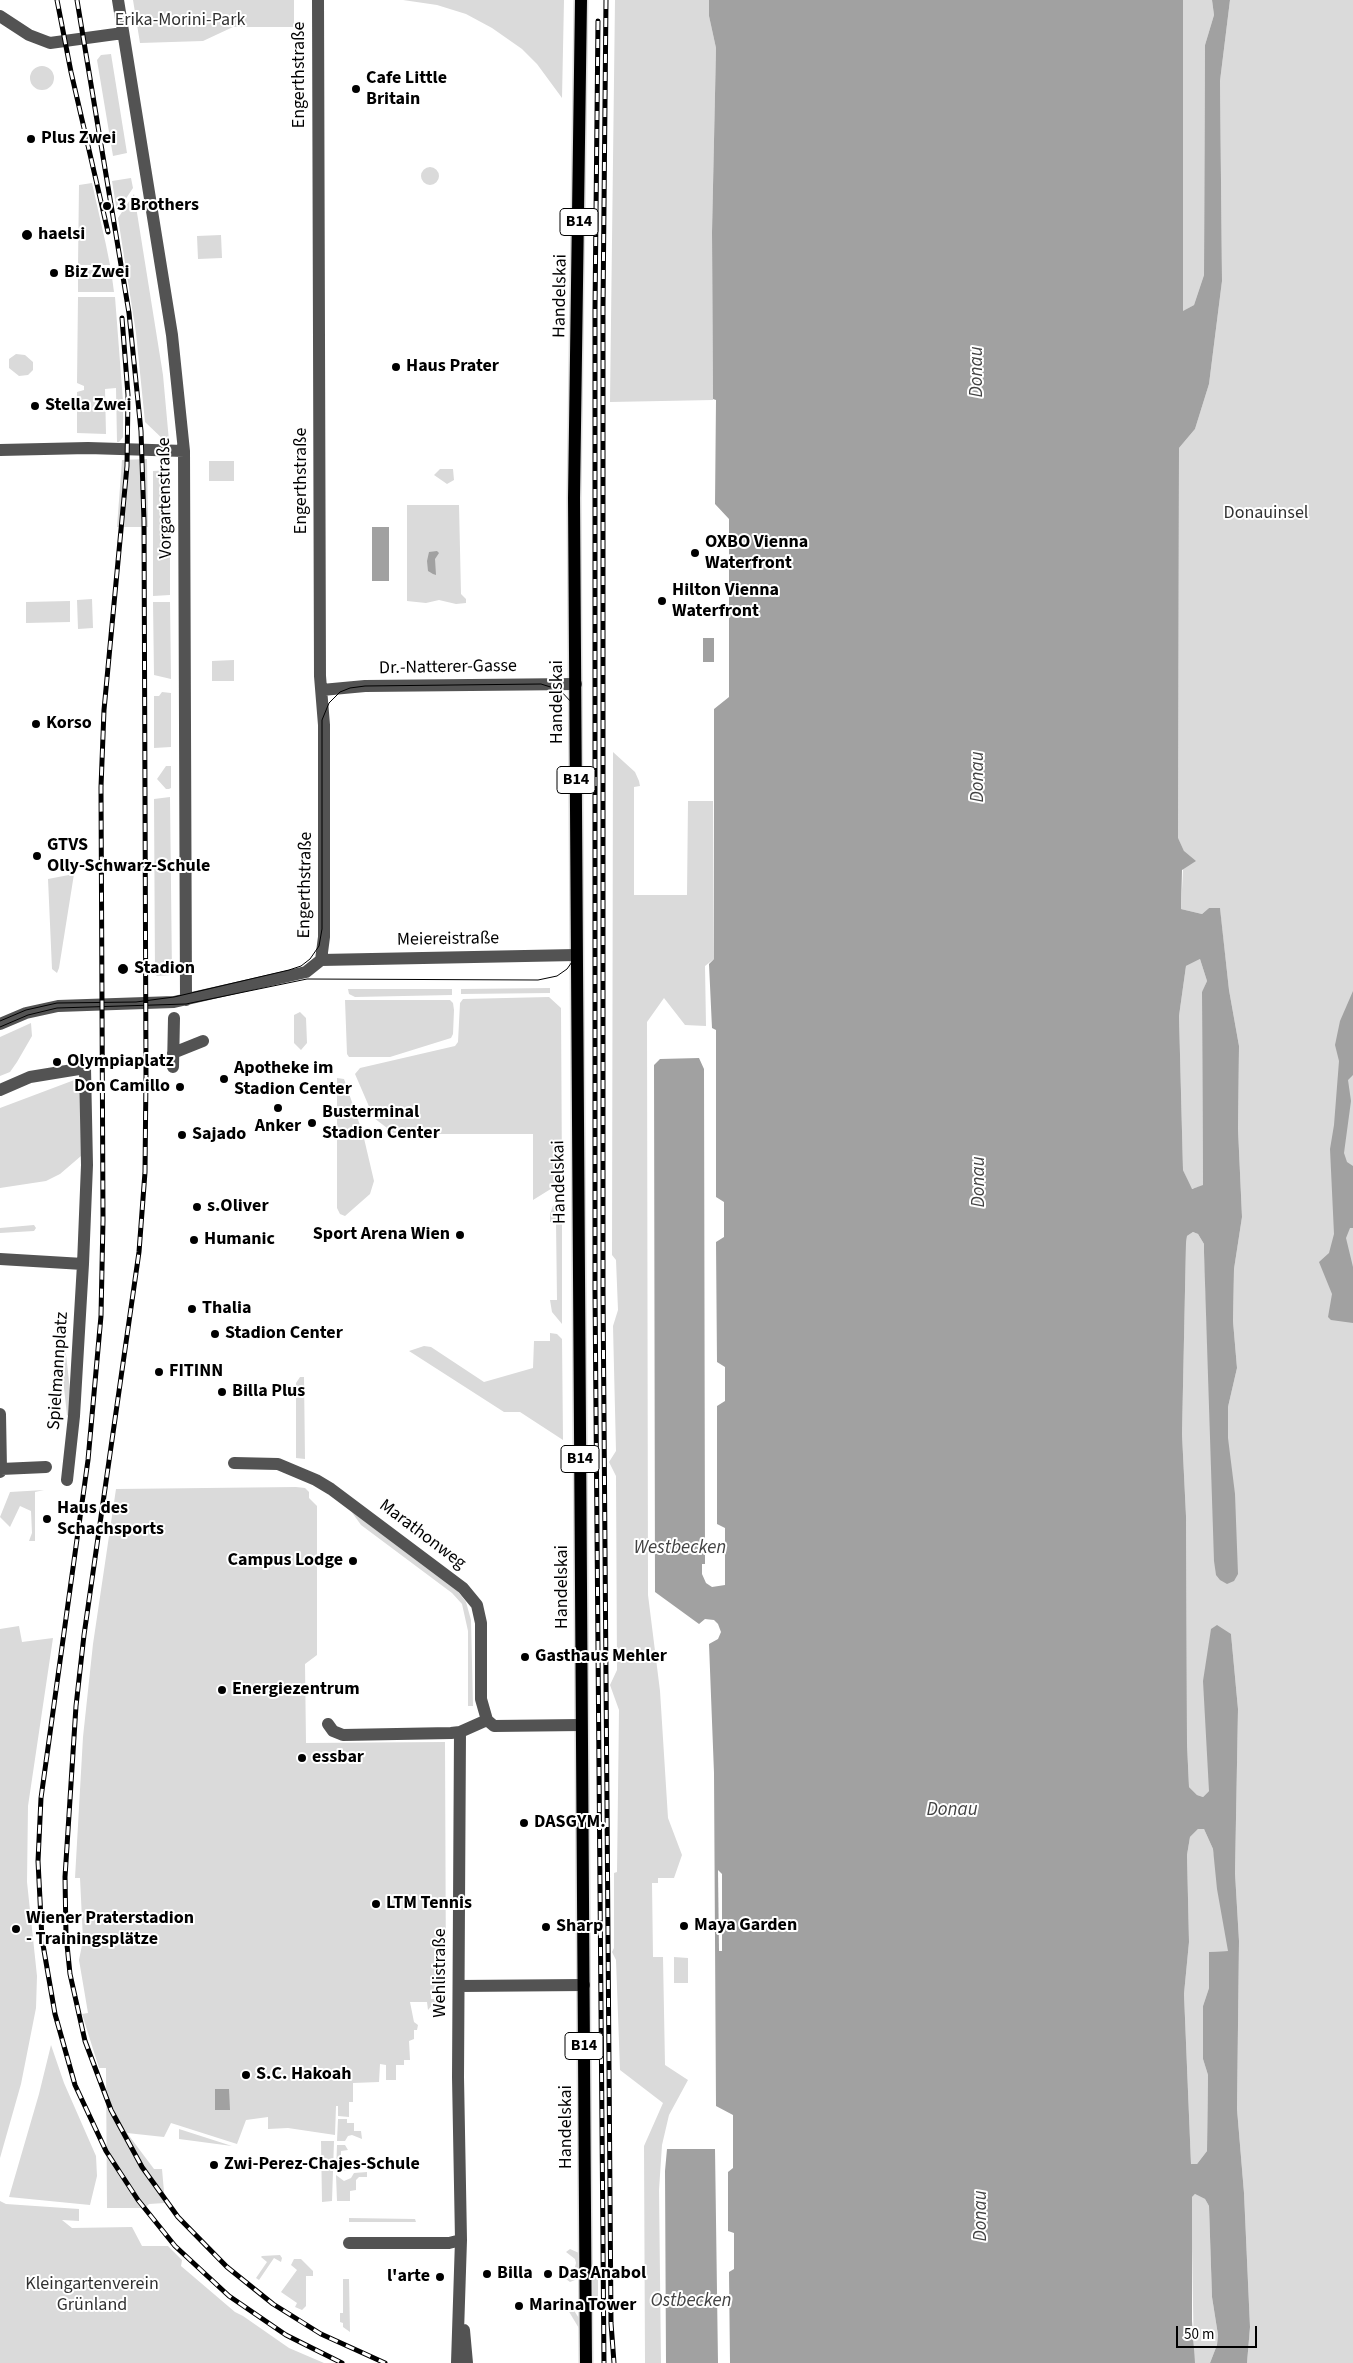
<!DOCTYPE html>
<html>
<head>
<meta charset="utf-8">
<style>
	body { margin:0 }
	#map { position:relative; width:1353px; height:2363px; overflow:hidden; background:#fff; font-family:"Source Sans 3",sans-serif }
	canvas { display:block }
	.scale { position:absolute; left:1176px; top:2326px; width:81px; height:22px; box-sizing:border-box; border:2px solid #000; border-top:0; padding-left:6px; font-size:15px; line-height:18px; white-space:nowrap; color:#000; -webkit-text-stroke:4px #fff; paint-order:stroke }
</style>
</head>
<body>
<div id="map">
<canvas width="1353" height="2363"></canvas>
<div class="scale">50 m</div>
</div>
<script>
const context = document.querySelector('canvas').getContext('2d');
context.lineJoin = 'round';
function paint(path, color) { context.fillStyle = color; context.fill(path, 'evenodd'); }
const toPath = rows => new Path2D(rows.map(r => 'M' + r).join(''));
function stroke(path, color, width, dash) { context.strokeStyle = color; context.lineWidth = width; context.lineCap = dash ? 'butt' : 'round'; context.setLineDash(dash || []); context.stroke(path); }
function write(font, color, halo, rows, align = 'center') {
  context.font = font + ' "Source Sans 3",sans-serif'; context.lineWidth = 4; context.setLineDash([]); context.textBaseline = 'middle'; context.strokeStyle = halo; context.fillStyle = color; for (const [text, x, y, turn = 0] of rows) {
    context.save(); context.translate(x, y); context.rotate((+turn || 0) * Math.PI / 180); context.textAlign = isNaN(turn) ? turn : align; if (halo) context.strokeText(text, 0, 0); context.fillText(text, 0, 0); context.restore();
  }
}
paint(toPath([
	[133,0,294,0,294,27,233,27,203,41,140,43],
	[403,0,564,0,562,98,537,64,522,49,492,28,466,14,437,5],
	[615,0,709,0,709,16,716,48,712,232,713,400,610,402],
	[1183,0,1212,0,1214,15,1205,45,1204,275,1194,305,1182,312],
	[1230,0,1353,0,1353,2363,1247,2363,1250,2327,1244,2193,1237,2109,1239,1941,1235,1873,1238,1709,1231,1634,1209,1791,1203,1797,1197,1795,1189,1787,1187,1744,1186,1516,1182,1434,1186,1243,1187,1236,1193,1232,1198,1234,1204,1244,1216,1575,1228,1443,1228,1407,1237,1368,1233,1321,1234,1269,1242,1217,1238,1129,1239,1046,1229,990,1220,909,1209,908,1202,914,1181,909,1184,851,1178,839,1179,448,1195,429,1209,384,1222,281,1220,81],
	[111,54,127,153,113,156,97,60,101,55],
	'30 78a12 12 0 1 1 24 0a12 12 0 1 1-24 0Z',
	'421 176a9 9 0 1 1 18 0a9 9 0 1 1-18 0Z',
	[131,178,133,188,117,212,112,181],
	[92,183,106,245,110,265,78,265,79,185],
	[134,194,163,375,169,441,166,442,145,422,136,333,118,218],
	[221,235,222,258,198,259,197,236],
	[78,270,111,270,114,292,78,292],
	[78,297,115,297,123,401,123,437,119,442,117,442,116,388,105,389,106,434,77,433,77,392,84,390,84,386,77,383],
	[16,354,25,355,33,362,33,370,28,375,19,376,9,368,9,359],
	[147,459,148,527,117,527,122,460],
	[209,461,234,461,234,481,209,481],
	[440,469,453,469,454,480,447,484,434,475],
	[170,470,170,595,153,596,153,471],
	[407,505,459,505,461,594,466,599,466,603,456,604,439,600,426,603,407,601],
	[92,599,93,628,78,629,77,600],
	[70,601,70,622,26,623,26,602],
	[153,602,170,602,171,679,154,675],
	[234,660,234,681,212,681,212,661],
	[162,692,171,693,171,747,154,748,154,696,159,696],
	[613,752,635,772,639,781,640,786,634,787,634,895,687,895,688,801,713,801,714,959,705,966,706,1026,685,1025,664,998,647,1022,648,1595,660,1691,668,1818,682,1855,674,1878,658,1878,658,1883,652,1883,653,1957,663,1957,665,2065,688,2080,669,2115,662,2145,659,2190,661,2363,645,2363,644,2146,663,2103,620,2070,616,1960,612,1952,614,1948,614,1873,617,1872,619,1710,610,1685,617,1670,616,1476,609,1462,616,1451,613,1326,618,1310,616,1260,612,1255],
	[166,766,171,766,171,788,169,789,166,789,157,779],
	[170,797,172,975,157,976,155,974,154,799],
	[74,874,59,968,57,973,52,969,48,879],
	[1200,959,1207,981,1202,993,1203,1186,1191,1189,1183,1170,1179,1016,1186,966],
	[550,988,550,993,461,994,461,989],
	[348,989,452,989,452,995,355,997,349,994],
	[549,997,561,1008,562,1182,533,1200,533,1134,395,1134,374,1118,355,1074,360,1068,455,1046,458,1042,460,1003,463,999],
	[345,1000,450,1000,453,1003,454,1010,453,1034,451,1038,390,1057,349,1057,347,1054],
	[300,1012,306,1018,307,1043,301,1050,294,1043,294,1015],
	[31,1023,32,1036,17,1062,10,1072,0,1076,0,1037],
	[337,1078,344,1079,363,1134,374,1181,370,1194,345,1216,340,1214,337,1208],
	[77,1079,80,1081,81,1156,60,1174,46,1181,0,1188,0,1108],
	[562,1200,562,1324,552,1312,550,1300,557,1300,556,1222,550,1222,550,1214,553,1206],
	[34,1225,36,1228,34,1231,0,1233,0,1228],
	[59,1331,63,1333,65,1345,72,1409,70,1418,67,1415,60,1352,57,1340],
	[550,1333,557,1334,562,1339,563,1440,520,1412,504,1412,409,1351,424,1346,431,1347,484,1382,533,1368,534,1341,550,1341],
	[300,1377,304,1377,305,1459,296,1458,296,1383],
	[296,1487,305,1488,309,1492,309,1498,317,1506,317,1655,305,1664,306,1743,445,1742,446,1991,431,1991,431,1999,439,1999,439,1995,446,1995,446,2002,433,2004,428,2010,427,2002,410,2002,414,2022,418,2025,417,2030,414,2030,414,2039,409,2041,410,2060,404,2060,404,2065,396,2065,396,2080,386,2080,386,2065,380,2064,379,2082,353,2083,353,2102,349,2102,349,2117,338,2116,338,2106,336,2106,335,2135,288,2128,268,2129,268,2117,246,2120,237,2144,171,2123,164,2137,127,2133,154,2169,162,2169,165,2203,149,2204,145,2208,107,2208,106,2068,99,2068,82,2014,88,2013,79,1960,83,1940,80,1878,75,1878,83,1737,93,1644,116,1489],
	[44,1490,35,1492,35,1541,29,1541,32,1533,31,1511,20,1506,10,1527,0,1517,10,1492],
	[351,1511,456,1589,466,1602,471,1620,473,1706,468,1706,468,1631,462,1604,452,1593,361,1525],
	[19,1626,22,1642,53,1638,28,1806,27,1882,37,1976,36,2008,21,2084,0,2158,0,1629],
	[1198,1829,1204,1829,1213,1849,1229,1951,1209,1952,1209,1988,1203,2006,1203,2059,1208,2075,1207,2151,1197,2164,1191,2164,1184,1994,1189,1942,1187,1855,1190,1837],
	[674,1957,688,1958,688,1983,674,1983],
	[51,2045,64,2083,96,2156,97,2176,90,2205,9,2197,39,2094],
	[338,2119,347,2119,347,2123,354,2123,354,2131,361,2131,362,2139,352,2135,348,2136,345,2141,337,2141],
	[179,2129,232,2146,179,2139],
	[321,2141,334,2141,332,2201,322,2202],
	[337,2145,345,2145,348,2150,341,2151,341,2167,350,2167,350,2170,336,2171],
	[367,2172,367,2177,359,2177,356,2180,356,2190,350,2191,350,2201,337,2201,336,2175,344,2181,351,2178,354,2173],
	[1195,2194,1205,2199,1209,2206,1212,2297,1218,2335,1217,2345,1210,2363,1195,2363,1194,2361,1192,2247,1192,2197],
	[0,2201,6,2204,79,2209,79,2221,62,2220,72,2228,132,2227,142,2246,168,2246,182,2260,181,2266,235,2312,243,2316,289,2348,324,2363,0,2363],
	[349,2218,415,2219,416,2222,349,2222],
	[570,2249,579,2253,591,2250,592,2252,582,2262,575,2280,570,2282,566,2279,566,2275,575,2267,576,2263,575,2259,566,2252],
	[280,2255,282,2258,281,2262,274,2258,259,2280,256,2278,267,2262,261,2257,262,2256],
	[294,2259,301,2259,313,2271,313,2276,306,2276,306,2306,302,2310,295,2307,297,2303,281,2292,297,2270,291,2265],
	[598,2270,598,2310,589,2298,590,2282],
	[343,2279,349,2279,350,2332,343,2327,343,2323,340,2322,340,2313,343,2313],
	[569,2299,574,2304,575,2312,582,2323,580,2330,565,2305]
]), '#dadada');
paint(toPath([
	[709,0,1183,0,1183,311,1194,305,1204,275,1205,45,1214,15,1212,0,1230,0,1220,81,1222,281,1209,384,1195,429,1179,448,1178,838,1184,851,1196,861,1182,870,1181,909,1202,914,1209,908,1220,908,1229,990,1239,1046,1238,1129,1242,1217,1234,1269,1233,1321,1237,1368,1228,1407,1228,1438,1235,1494,1238,1574,1234,1581,1227,1584,1220,1580,1216,1575,1214,1561,1204,1252,1204,1244,1198,1234,1193,1232,1187,1236,1186,1243,1182,1434,1186,1516,1187,1744,1189,1787,1197,1795,1203,1797,1209,1791,1203,1681,1211,1629,1217,1625,1231,1634,1238,1709,1235,1873,1239,1941,1237,2109,1244,2193,1250,2327,1247,2363,1210,2363,1217,2345,1218,2335,1212,2297,1209,2206,1205,2199,1195,2194,1192,2197,1192,2321,1195,2363,730,2363,729,2272,734,2269,734,2233,728,2231,728,2172,733,2168,733,2115,716,2106,714,1773,709,1644,718,1639,721,1632,718,1624,714,1620,705,1619,699,1624,655,1592,654,1065,660,1059,699,1058,704,1069,705,1564,702,1564,702,1574,706,1583,712,1587,725,1585,725,1528,717,1524,717,1406,725,1401,725,1367,717,1362,716,1242,724,1237,724,1202,716,1197,716,1030,712,1028,709,964,714,959,714,709,729,697,729,519,715,504,716,400,713,399,712,232,716,48,709,16],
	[1200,959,1207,981,1202,992,1203,1185,1192,1189,1183,1170,1179,1016,1186,966],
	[1198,1829,1204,1829,1213,1849,1217,1889,1228,1951,1209,1952,1209,1988,1203,2006,1203,2059,1208,2075,1207,2151,1197,2164,1191,2164,1184,1994,1189,1942,1187,1855,1190,1837],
	[372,527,389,527,389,581,372,581],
	[437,551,439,553,435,559,436,575,433,574,428,571,427,561,429,552],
	[703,638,714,638,714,662,703,662],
	[1353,991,1353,1075,1348,1080,1351,1101,1344,1153,1347,1162,1353,1166,1353,1228,1350,1228,1346,1238,1353,1267,1353,1323,1331,1320,1328,1317,1332,1294,1319,1262,1329,1253,1334,1234,1330,1149,1334,1125,1339,1061,1335,1045,1340,1021],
	[215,2089,229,2089,230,2110,215,2110],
	[667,2149,715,2149,718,2363,666,2363,665,2171]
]), '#a1a1a1');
paint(toPath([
	[718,1870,722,1874,722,1951,719,1951]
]), '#fff');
const major = toPath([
	[581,0,574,498,586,2363]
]);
stroke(major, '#dbdbdb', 15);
stroke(toPath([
	[118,0,172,335,184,451,186,1000],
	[318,0,320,676,324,725,324,937,321,960],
	[0,16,29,35,50,43,123,33],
	[0,450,88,448,184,451],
	[322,690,365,686,576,684],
	[321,960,576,955],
	[0,1024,26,1013,58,1006,174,1002,306,972,321,960],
	[173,1053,203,1041],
	[173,1067,174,1018],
	[0,1090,30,1077,85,1068,87,1165,83,1264,0,1259],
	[0,1414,1,1469],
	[234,1463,278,1464,316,1480,331,1489,463,1588,477,1605,481,1623,481,1699,487,1720,494,1726,581,1725],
	[0,1472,1,1469,46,1467],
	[67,1480,74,1416,83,1264],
	[328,1724,333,1731,343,1735,451,1733,460,1732,487,1720],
	[459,1986,584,1985],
	[349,2243,449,2243,461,2240],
	[464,2330,467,2363],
	[457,2363,461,2240,458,2077,460,1732]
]), '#535353', 12);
stroke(major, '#000', 12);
stroke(toPath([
	[0,1021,26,1010,57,1003,136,1002,174,997,289,970,301,966,310,959,319,946,322,929,322,720,329,703,340,692,350,688,365,686,541,684,560,690,572,703,578,725,579,940,574,959,567,969,557,976,538,980,307,979,186,1004,57,1008,28,1015,0,1027]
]), '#000', 1);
const rail = toPath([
	[57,0,71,72,108,232],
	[77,0,129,313,141,431,144,521,146,1075,145,1172,139,1252,84,1635,76,1706,65,1877,66,1935,70,1974,85,2041,111,2110,142,2167,178,2217,227,2267,273,2304,321,2334,385,2363],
	[606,0,603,308,603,1291,611,2323,614,2363],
	[598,21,595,309,595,1291,604,2363],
	[122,318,128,395,127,466,104,710,101,787,103,1220,101,1316,88,1460,41,1798,38,1861,42,1939,55,2014,75,2085,106,2151,138,2200,175,2246,229,2296,286,2335,342,2363]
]);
stroke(rail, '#000', 5);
stroke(rail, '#fff', 3, [9]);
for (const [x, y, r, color] of [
	[356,89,5,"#000"],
	[31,139,5,"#000"],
	[107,206,5,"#000"],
	[27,235,6,"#000"],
	[54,273,5,"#000"],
	[396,367,5,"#000"],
	[35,406,5,"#000"],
	[695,553,5,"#000"],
	[662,601,5,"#000"],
	[36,724,5,"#000"],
	[37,856,5,"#000"],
	[123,969,6,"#000"],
	[57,1062,5,"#000"],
	[224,1079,5,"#000"],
	[180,1087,5,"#000"],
	[278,1108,5,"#000"],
	[312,1123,5,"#000"],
	[182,1135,5,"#000"],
	[197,1207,5,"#000"],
	[460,1235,5,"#000"],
	[194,1240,5,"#000"],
	[192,1309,5,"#000"],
	[215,1334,5,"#000"],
	[159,1372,5,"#000"],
	[222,1392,5,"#000"],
	[47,1519,5,"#000"],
	[353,1561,5,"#000"],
	[525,1657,5,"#000"],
	[222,1690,5,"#000"],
	[302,1758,5,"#000"],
	[524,1823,5,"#000"],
	[376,1904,5,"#000"],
	[684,1926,5,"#000"],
	[546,1927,5,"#000"],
	[16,1929,5,"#000"],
	[246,2075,5,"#000"],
	[214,2165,5,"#000"],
	[487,2274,5,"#000"],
	[548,2274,5,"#000"],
	[440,2277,5,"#000"],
	[519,2306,5,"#000"]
]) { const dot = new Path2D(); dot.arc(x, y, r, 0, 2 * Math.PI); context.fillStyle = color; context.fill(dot); stroke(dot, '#fff', 2); }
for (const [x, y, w] of [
	[579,222,38],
	[576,780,38],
	[580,1459,38],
	[584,2046,38]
]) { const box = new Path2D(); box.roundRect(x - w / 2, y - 13.5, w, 27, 4); context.fillStyle = '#fff'; context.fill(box); stroke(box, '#000', 1); }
write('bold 16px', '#000', null, [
	["B14",579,222],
	["B14",576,780],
	["B14",580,1459],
	["B14",584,2046]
]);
write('18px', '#313131', '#fff', [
	["Erika-Morini-Park",180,21],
	["Donauinsel",1266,514],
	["Kleingartenverein",92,2285],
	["Grünland",92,2306]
]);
write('18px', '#000', '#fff', [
	["Engerthstraße",300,75,-90],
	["Handelskai",561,296,-89],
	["Engerthstraße",302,481,-90],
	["Vorgartenstraße",166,498,-91],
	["Dr.-Natterer-Gasse",448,668,-1],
	["Handelskai",558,702,-90],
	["Engerthstraße",306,885,-89],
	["Meiereistraße",448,940,-1],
	["Handelskai",560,1182,-91],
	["Spielmannplatz",59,1371,-86],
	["Marathonweg",422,1535,37],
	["Handelskai",563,1587,-90],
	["Wehlistraße",441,1973,-90],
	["Handelskai",567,2127,-90]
]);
write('bold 18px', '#000', '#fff', [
	["Cafe Little",366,79],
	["Britain",366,100],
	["Plus Zwei",41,139],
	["3 Brothers",117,206],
	["haelsi",38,235],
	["Biz Zwei",64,273],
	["Haus Prater",406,367],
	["Stella Zwei",45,406],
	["OXBO Vienna",705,543],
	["Waterfront",705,564],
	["Hilton Vienna",672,591],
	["Waterfront",672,612],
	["Korso",46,724],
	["GTVS",47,846],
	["Olly-Schwarz-Schule",47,867],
	["Stadion",134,969],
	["Olympiaplatz",67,1062],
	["Apotheke im",234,1069],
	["Stadion Center",234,1090],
	["Don Camillo",170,1087,"right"],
	["Busterminal",322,1113],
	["Stadion Center",322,1134],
	["Anker",278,1127,"center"],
	["Sajado",192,1135],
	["s.Oliver",207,1207],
	["Sport Arena Wien",450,1235,"right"],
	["Humanic",204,1240],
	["Thalia",202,1309],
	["Stadion Center",225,1334],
	["FITINN",169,1372],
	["Billa Plus",232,1392],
	["Haus des",57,1509],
	["Schachsports",57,1530],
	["Campus Lodge",343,1561,"right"],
	["Gasthaus Mehler",535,1657],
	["Energiezentrum",232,1690],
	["essbar",312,1758],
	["DASGYM.",534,1823],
	["LTM Tennis",386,1904],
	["Wiener Praterstadion",26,1919],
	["- Trainingsplätze",26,1940],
	["Maya Garden",694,1926],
	["Sharp",556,1927],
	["S.C. Hakoah",256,2075],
	["Zwi-Perez-Chajes-Schule",224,2165],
	["Billa",497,2274],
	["Das Anabol",558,2274],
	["l'arte",430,2277,"right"],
	["Marina Tower",529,2306]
], 'left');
write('italic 19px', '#424242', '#fff', [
	["Donau",978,372,-90],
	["Donau",979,777,-90],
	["Donau",980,1182,-90],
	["Westbecken",680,1549],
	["Donau",952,1811],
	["Donau",982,2216,-90],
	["Ostbecken",691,2302]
]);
</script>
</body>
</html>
